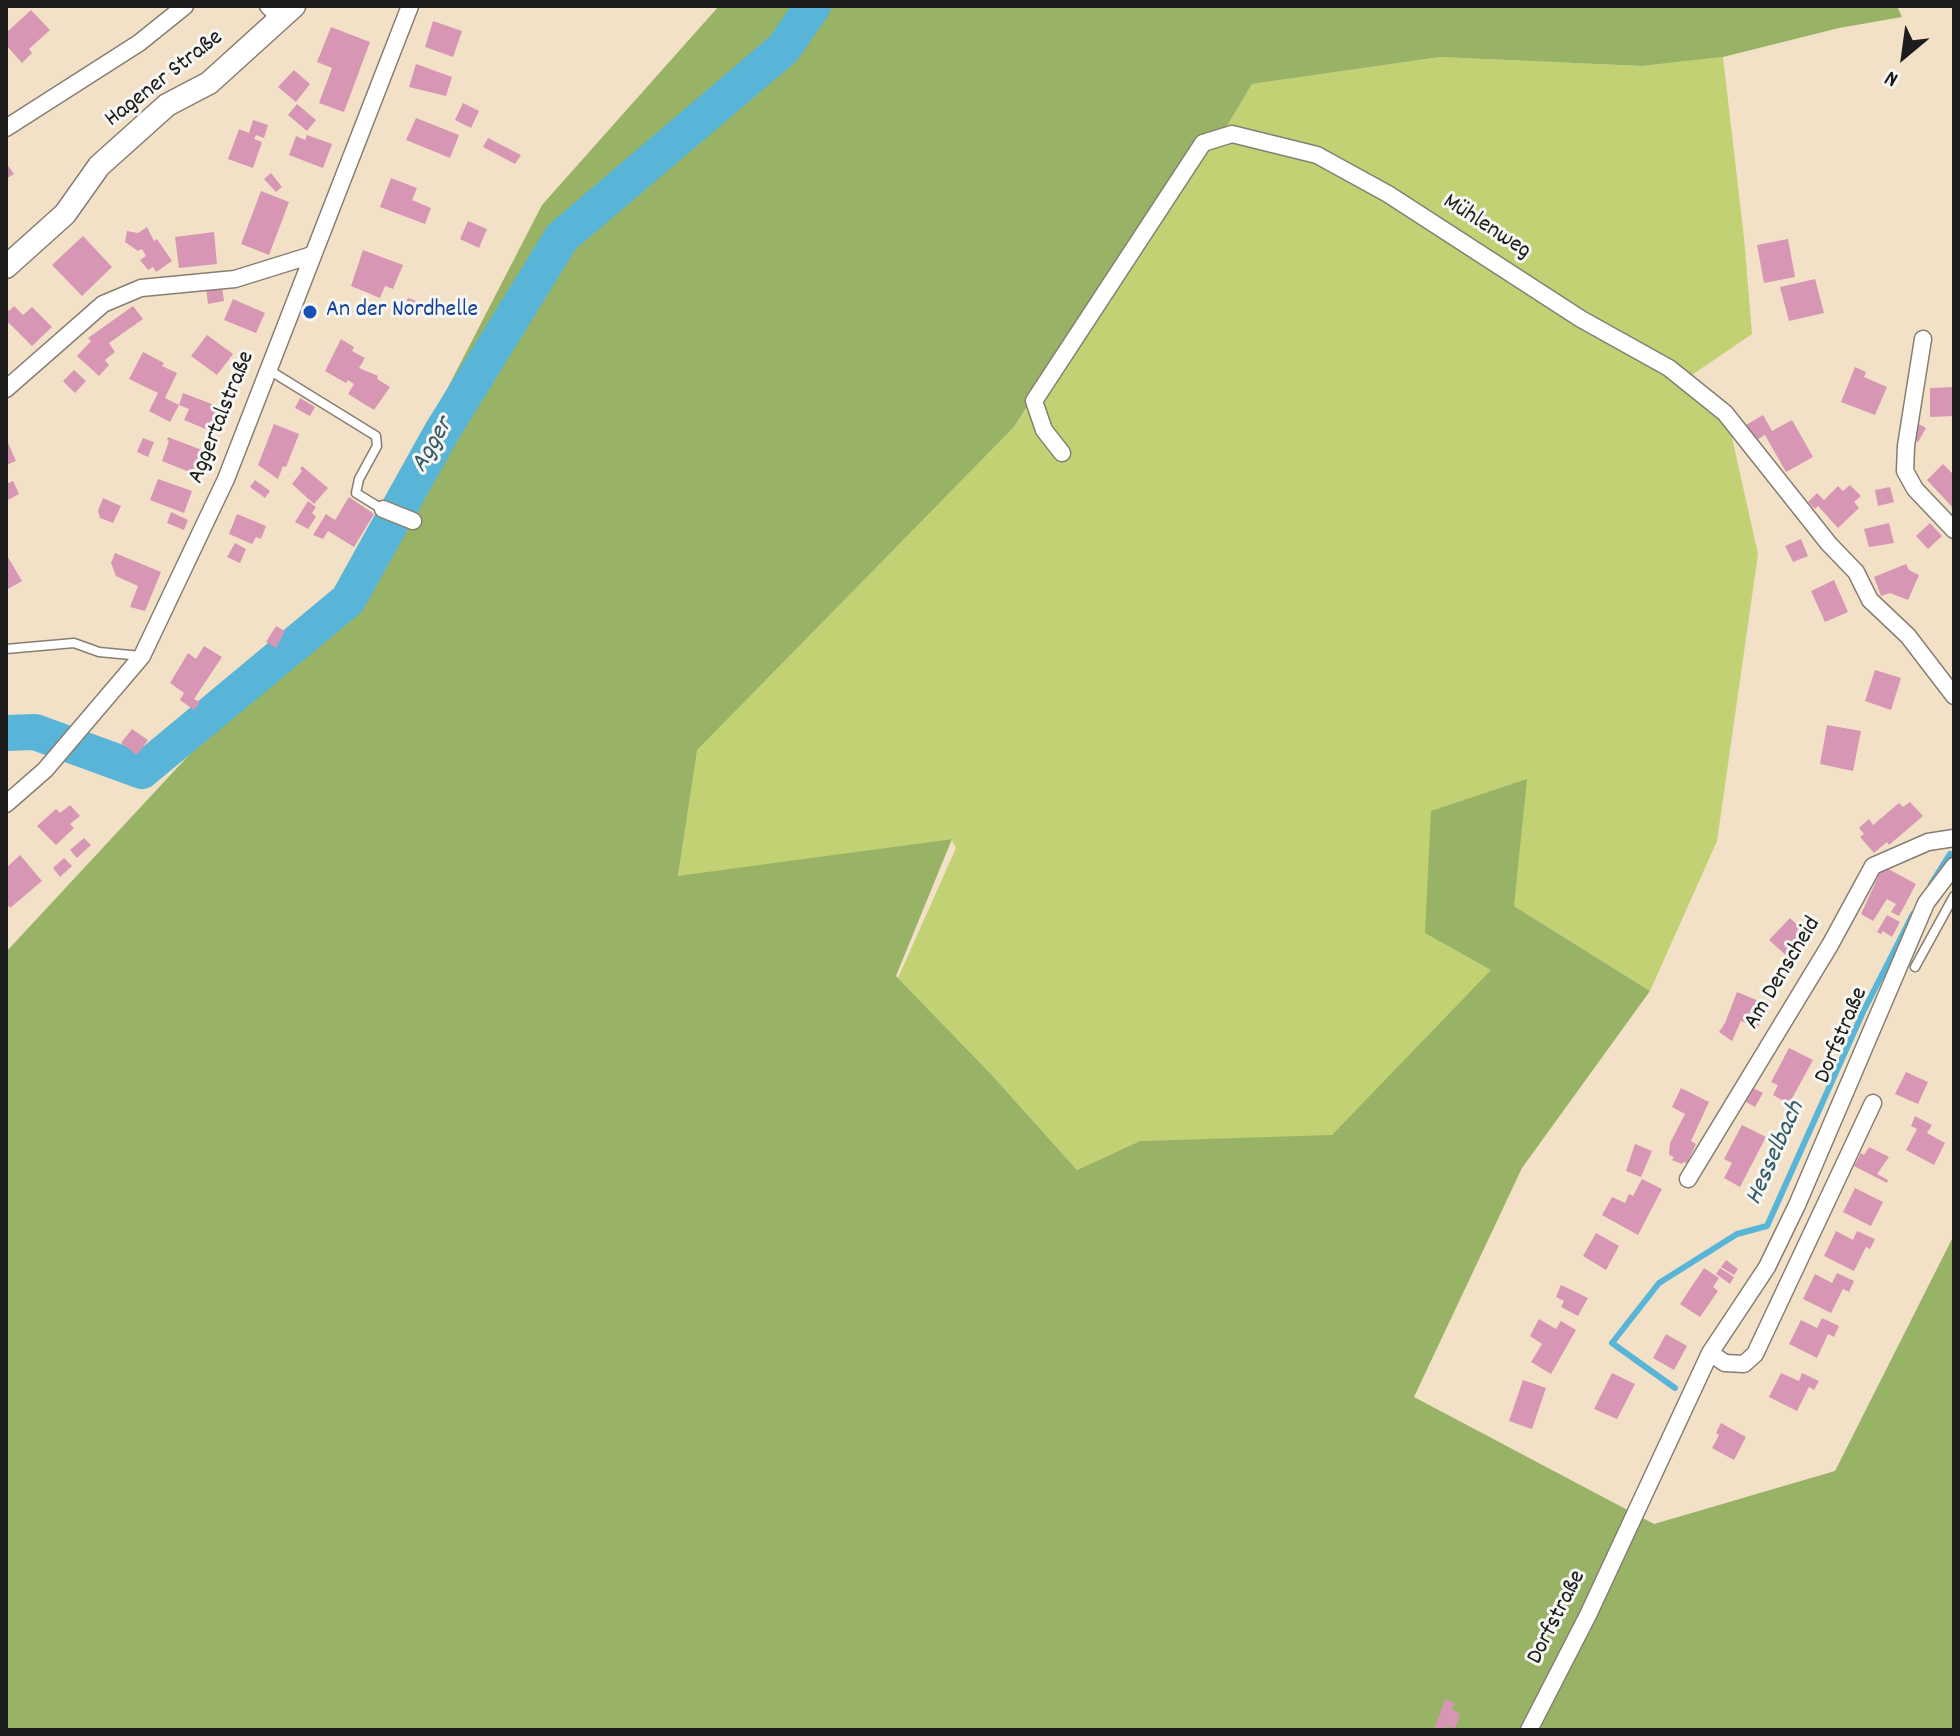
<!DOCTYPE html>
<html>
<head>
<meta charset="utf-8">
<style>
	body { margin:0 }
	#map { position:relative; width:1960px; height:1736px; overflow:hidden; background:#f2e1c7; font-family:Dekko,sans-serif }
	canvas { display:block }
	.frame { position:absolute; inset:0; border:8px solid #1c1c1c; pointer-events:none }
	.north { position:absolute; left:1864px; top:16px; width:80px; height:80px; -webkit-text-stroke:6px #f6f6f2; paint-order:stroke; rotate:209deg; font-size:22px; font-weight:700; line-height:32px; text-align:center; color:#1c1c1c }
	.north::after { content:''; display:block; margin:auto; width:28px; height:36px; background:#1c1c1c; clip-path:polygon(50% 0,100% 100%,50% 72%,0 100%) }
</style>
</head>
<body>
<div id="map">
<canvas width="1960" height="1736"></canvas>
<div class="frame"></div>
<div class="north">N</div>
</div>
<script>
const context = document.querySelector('canvas').getContext('2d');
context.lineJoin = 'round';
function paint(path, color) { context.fillStyle = color; context.fill(path, 'evenodd'); }
const toPath = rows => new Path2D(rows.map(r => 'M' + r).join(''));
function stroke(path, color, width, dash) { context.strokeStyle = color; context.lineWidth = width; context.lineCap = dash ? 'butt' : 'round'; context.setLineDash(dash || []); context.stroke(path); }
function write(font, color, halo, rows, align = 'center') {
  context.font = font + ' Dekko,sans-serif'; context.lineWidth = 6; context.setLineDash([]); context.textBaseline = 'middle'; context.strokeStyle = halo; context.fillStyle = color; for (const [text, x, y, turn = 0] of rows) {
    context.save(); context.translate(x, y); context.rotate((+turn || 0) * Math.PI / 180); context.textAlign = isNaN(turn) ? turn : align; if (halo) context.strokeText(text, 0, 0); context.fillText(text, 0, 0); context.restore();
  }
}
paint(toPath([
	[1440,57,1642,66,1723,57,1744,238,1752,334,1689,377,1320,153,1224,131,1252,84],
	[1235,137,1317,157,1667,370,1728,420,1758,554,1717,841,1650,991,1514,906,1492,970,1332,1136,1140,1141,1077,1170,990,1073,898,978,956,848,951,839,678,877,696,750,1014,427,1206,146]
]), '#c1d173');
paint(toPath([
	[719,6,1897,6,1902,17,1839,28,1723,57,1642,66,1440,57,1252,84,1224,131,1169,188,1014,427,697,750,678,876,952,839,896,976,990,1073,1077,1170,1140,1141,1332,1135,1491,970,1425,933,1431,811,1527,779,1514,906,1650,991,1522,1168,1414,1397,1654,1524,1835,1471,1954,1235,1954,1730,6,1730,6,952,345,587,542,205]
]), '#98b365');
stroke(toPath([
	[1931,884,1950,854],
	[1675,1388,1612,1343,1659,1283,1737,1234,1767,1226,1863,1012,1913,914]
]), '#59b5d7', 6);
stroke(toPath([
	[6,733,35,732,142,771,348,600,441,433,562,237,783,49,813,6]
]), '#59b5d7', 36);
paint(toPath([
	[31,10,50,30,29,49,32,53,22,63,6,45,6,33],
	[433,21,462,31,453,57,425,47],
	[331,27,370,42,344,112,319,103,332,68,317,62],
	[416,64,452,77,446,96,409,87],
	[294,70,310,84,296,102,278,87],
	[463,103,479,111,471,128,455,120],
	[297,104,316,120,307,131,288,115],
	[416,118,459,135,450,158,406,140],
	[253,120,268,125,264,138,256,135,254,139,262,142,253,168,228,159,239,129,249,133],
	[307,135,332,144,323,168,289,155,296,136,305,140],
	[488,138,521,155,515,164,483,147],
	[6,163,14,174,6,179],
	[271,173,282,187,276,192,264,179],
	[391,178,417,188,412,200,431,208,425,224,380,207],
	[261,191,289,202,269,255,241,244],
	[468,221,487,229,479,248,460,239],
	[147,227,154,241,157,239,172,261,156,272,153,267,148,270,140,260,146,256,142,249,138,251,125,242,127,231,138,233],
	[214,232,217,264,179,268,175,237],
	[83,236,112,267,82,296,52,265],
	[1788,239,1795,277,1764,283,1757,245],
	[363,250,403,265,393,289,385,286,380,298,351,286],
	[1815,279,1824,313,1789,321,1780,287],
	[222,286,224,301,208,304,206,288],
	[408,298,424,304,419,316,404,308],
	[233,299,265,313,256,333,224,320],
	[14,306,23,315,32,307,52,327,32,346,9,323,6,326,6,307,9,311],
	[133,306,143,319,109,343,115,352,105,360,109,365,99,376,77,356,91,341,88,338],
	[207,335,233,354,217,375,191,356],
	[341,339,354,347,352,351,365,358,359,368,378,376,377,379,390,387,374,410,348,394,354,384,348,380,346,383,325,371],
	[143,352,164,363,162,366,177,373,165,398,179,405,183,393,225,409,215,433,184,420,189,409,179,405,170,422,149,411,158,393,129,379],
	[1855,367,1866,372,1864,377,1887,387,1875,415,1841,402],
	[74,370,86,381,75,393,63,381],
	[1954,387,1954,416,1930,417,1930,388],
	[300,398,315,407,310,416,295,408],
	[1763,415,1772,431,1792,420,1813,457,1786,472,1765,435,1755,441,1746,425],
	[274,424,299,434,286,467,283,466,278,479,258,465],
	[1919,424,1926,428,1918,442,1911,437],
	[168,437,207,452,197,475,162,461,169,441,167,440],
	[6,438,16,461,6,465],
	[143,438,154,442,148,457,137,452],
	[1943,464,1954,475,1954,509,1927,480],
	[302,466,328,488,314,504,292,484,302,471,300,469],
	[158,479,192,491,184,513,150,500],
	[255,480,270,491,265,498,250,487],
	[13,481,19,494,8,500,6,484],
	[1850,485,1861,496,1854,502,1859,508,1838,528,1818,506,1815,509,1808,502,1817,493,1824,500,1838,486,1843,491],
	[1890,487,1894,502,1878,506,1875,490],
	[349,497,374,514,354,547,328,531,323,539,313,535,326,514,335,520],
	[103,498,121,506,113,523,100,518,98,511],
	[308,501,316,507,312,513,316,517,308,529,295,522],
	[171,512,188,520,184,530,167,523],
	[237,514,266,526,261,539,256,537,252,544,229,534],
	[1889,523,1894,543,1869,547,1864,529],
	[1930,523,1942,536,1928,549,1916,536],
	[1801,539,1808,556,1793,562,1785,546],
	[235,543,246,549,240,563,227,557],
	[115,553,161,572,145,611,130,607,138,586,116,576,111,563],
	[6,554,22,581,6,590],
	[1906,564,1909,570,1919,575,1908,600,1890,593,1881,596,1874,577],
	[1834,580,1848,612,1825,622,1811,591],
	[276,626,285,631,276,648,266,642],
	[204,646,222,657,194,699,200,702,194,710,180,700,184,693,170,683,188,653,196,659],
	[1875,670,1901,678,1891,710,1865,701],
	[1827,725,1861,731,1853,771,1820,764],
	[132,729,148,740,137,755,121,743],
	[1910,802,1923,816,1889,845,1887,842,1874,853,1860,837,1864,834,1859,828,1869,819,1873,825,1899,803,1903,807],
	[70,805,80,816,70,824,74,828,56,845,37,826,56,809,60,813],
	[84,838,91,845,77,858,70,850],
	[20,855,42,881,10,908,6,903,6,868],
	[64,858,72,866,60,877,53,868],
	[1883,866,1916,884,1899,916,1891,912,1896,904,1887,899,1873,921,1861,914],
	[1887,915,1900,922,1892,937,1883,931,1881,934,1877,932],
	[1790,918,1809,936,1789,958,1769,940],
	[1737,992,1766,1004,1758,1028,1741,1021,1732,1041,1719,1032,1725,1023],
	[1789,1048,1813,1060,1789,1104,1773,1095,1778,1085,1771,1082],
	[1906,1072,1928,1082,1918,1104,1895,1094],
	[1681,1088,1709,1102,1691,1141,1696,1144,1687,1163,1683,1162,1682,1164,1672,1160,1674,1157,1669,1155,1670,1143,1685,1114,1672,1107],
	[1753,1088,1763,1093,1755,1107,1746,1102],
	[1915,1116,1932,1125,1927,1133,1945,1143,1934,1165,1906,1150,1917,1129,1911,1126],
	[1742,1125,1766,1137,1740,1187,1724,1178,1732,1163,1724,1159],
	[1635,1144,1652,1151,1641,1177,1626,1171],
	[1869,1147,1889,1157,1877,1174,1888,1180,1887,1183,1854,1166,1861,1153,1864,1155],
	[1642,1179,1662,1189,1638,1235,1602,1215,1612,1197,1625,1203,1629,1194,1633,1196],
	[1855,1188,1883,1202,1871,1226,1843,1212],
	[1836,1231,1853,1240,1857,1231,1875,1239,1870,1249,1866,1247,1854,1271,1824,1256],
	[1596,1233,1619,1246,1606,1270,1583,1256],
	[1726,1260,1738,1269,1734,1275,1721,1267],
	[1704,1268,1719,1278,1713,1287,1718,1291,1700,1317,1680,1304],
	[1720,1268,1734,1277,1730,1284,1716,1274],
	[1837,1273,1854,1281,1849,1292,1843,1289,1831,1313,1803,1299,1815,1274,1832,1283],
	[1561,1285,1588,1298,1578,1316,1561,1307,1564,1301,1556,1297],
	[1822,1318,1839,1326,1834,1337,1828,1334,1817,1358,1789,1344,1801,1320,1817,1328],
	[1539,1319,1556,1329,1561,1321,1576,1330,1551,1374,1531,1362,1542,1344,1530,1336],
	[1666,1334,1687,1346,1674,1370,1653,1358],
	[1612,1373,1635,1384,1617,1419,1594,1409],
	[1781,1373,1799,1381,1802,1373,1819,1381,1814,1390,1809,1387,1797,1411,1769,1397],
	[1523,1380,1546,1388,1532,1429,1509,1421],
	[1721,1423,1746,1437,1734,1460,1712,1448,1719,1435,1716,1433],
	[1445,1699,1455,1703,1452,1710,1460,1713,1455,1729,1447,1726,1446,1730,1434,1730]
]), '#d797b4');
const service = toPath([
	[269,370,376,436,377,446,359,479,356,493,382,509],
	[6,649,74,643,99,652,141,656],
	[1915,967,1954,896]
]);
const minor = toPath([
	[268,6,281,18],
	[6,128,139,43,185,6],
	[1923,339,1906,446,1905,471,1915,489,1954,530],
	[6,389,103,304,141,288,235,279,312,255],
	[1062,453,1044,430,1034,401,1203,143,1232,134,1317,155,1388,194,1581,319,1669,368,1725,413,1829,544,1856,572,1870,600,1908,636,1954,696],
	[383,509,413,521],
	[6,804,45,770,142,656,226,479,410,6],
	[1688,1179,1830,945,1873,866,1928,842,1954,838],
	[1710,1353,1725,1363,1744,1364,1755,1354,1873,1103],
	[1529,1730,1588,1615,1710,1353,1767,1267,1797,1205,1926,903,1954,866]
]);
const secondary = toPath([
	[6,267,65,214,99,166,167,105,209,83,294,6]
]);
stroke(service, '#877e72', 11);
stroke(minor, '#877e72', 19);
stroke(secondary, '#877e72', 25);
stroke(service, '#fff', 8);
stroke(minor, '#fff', 16);
stroke(secondary, '#fff', 22);
for (const [x, y, r, color] of [
	[310,312,8,"#1a4fb4"]
]) { const dot = new Path2D(); dot.arc(x, y, r, 0, 2 * Math.PI); context.fillStyle = color; context.fill(dot); stroke(dot, '#f6f6f2', 3); }
write('24px', '#1c1c1c', '#f6f6f2', [
	["Hagener Straße",165,80,-38],
	["Mühlenweg",1486,228,33],
	["Aggertalstraße",223,418,-68],
	["Am Denscheid",1784,974,-59],
	["Dorfstraße",1843,1036,-67],
	["Dorfstraße",1558,1618,-63]
]);
write('24px', '#164399', '#f6f6f2', [
	["An der Nordhelle",326,312]
], 'left');
write('italic 26px', '#345967', '#f6f6f2', [
	["Agger",434,446,-60],
	["Hesselbach",1777,1154,-66]
]);
</script>
</body>
</html>
